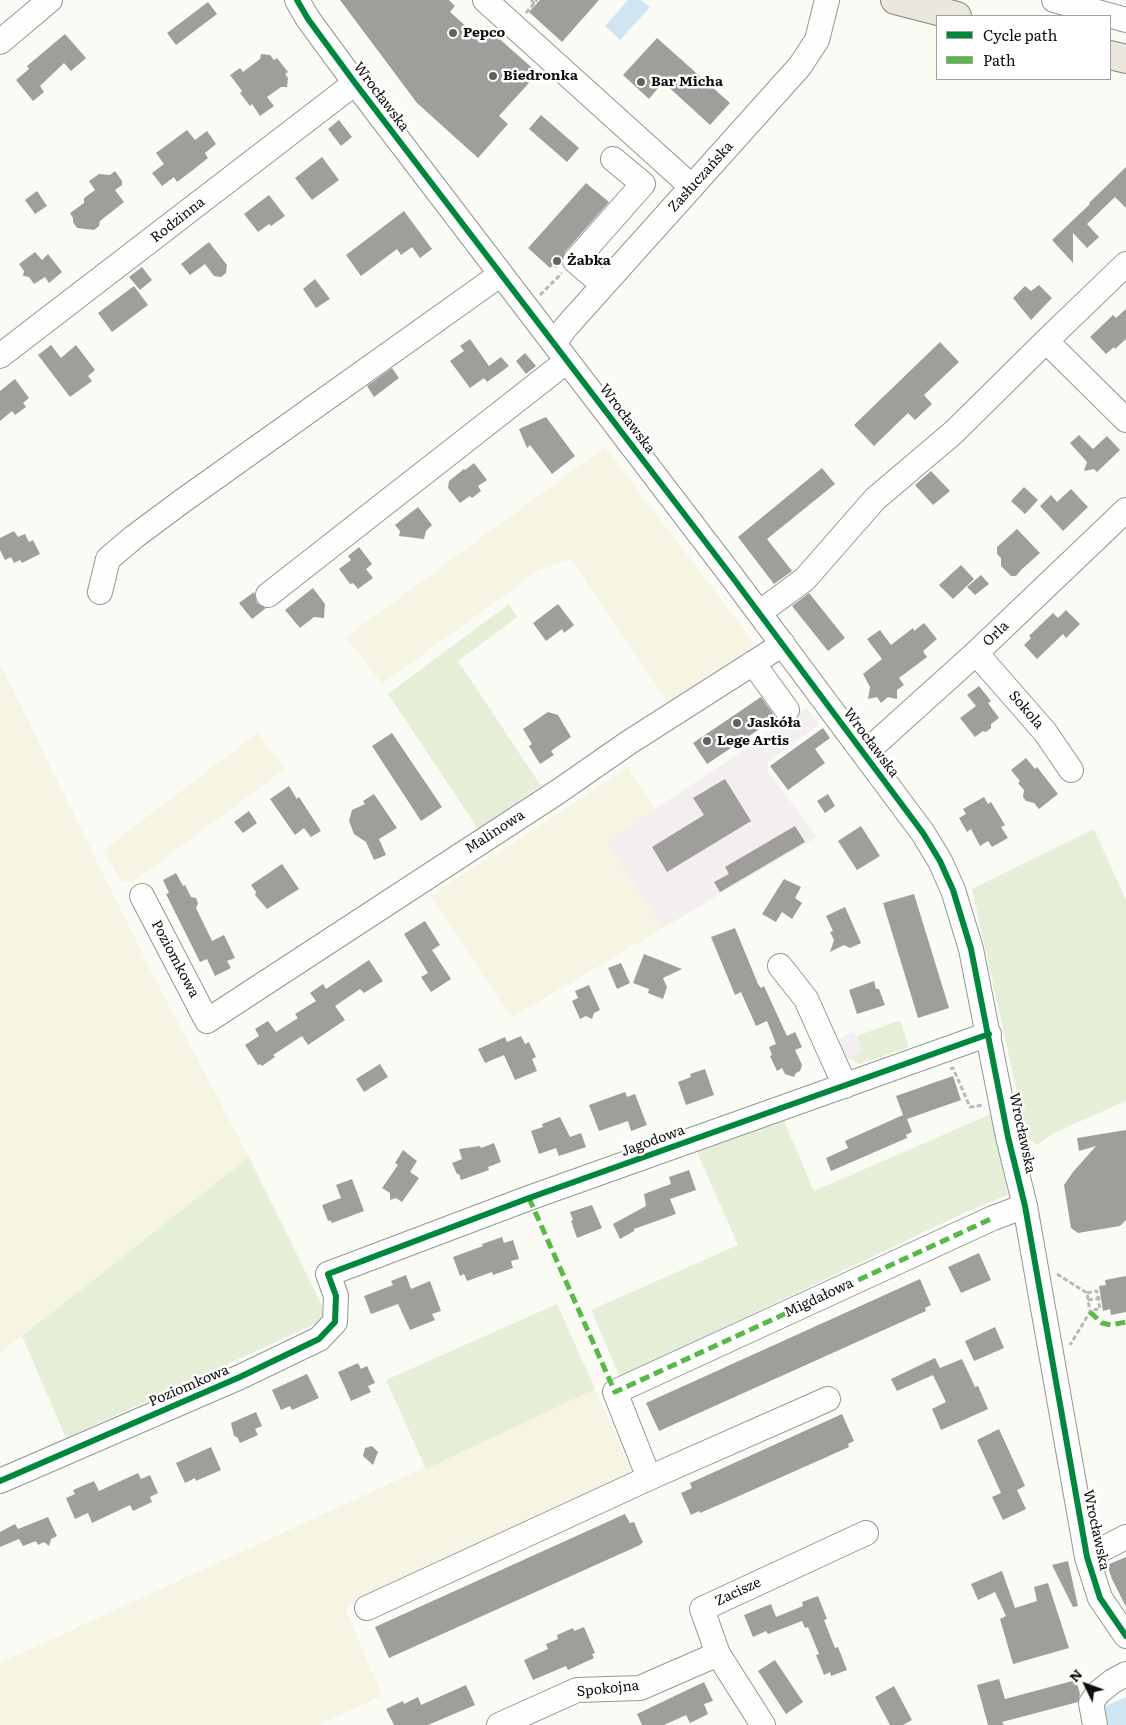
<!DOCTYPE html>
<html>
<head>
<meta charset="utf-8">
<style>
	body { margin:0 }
	#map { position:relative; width:1126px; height:1725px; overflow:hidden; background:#fbfbf6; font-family:Literata,serif }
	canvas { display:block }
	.legend { position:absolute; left:936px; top:15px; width:175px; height:65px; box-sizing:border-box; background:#fff; border:1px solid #9f9f9f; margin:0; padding:6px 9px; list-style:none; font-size:15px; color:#0f0f0f }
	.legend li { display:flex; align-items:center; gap:10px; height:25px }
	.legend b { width:25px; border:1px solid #9f9f9f }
	.north { position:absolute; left:1061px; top:1660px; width:50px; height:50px; -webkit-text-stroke:4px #fff; paint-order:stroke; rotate:312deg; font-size:14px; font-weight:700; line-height:20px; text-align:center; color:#0f0f0f }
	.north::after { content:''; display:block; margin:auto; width:18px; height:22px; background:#0f0f0f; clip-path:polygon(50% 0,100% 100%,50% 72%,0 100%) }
</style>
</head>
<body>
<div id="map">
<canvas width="1126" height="1725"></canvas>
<ul class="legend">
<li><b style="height:6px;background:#00873e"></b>Cycle path</li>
<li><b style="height:6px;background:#58b947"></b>Path</li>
</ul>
<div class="north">N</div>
</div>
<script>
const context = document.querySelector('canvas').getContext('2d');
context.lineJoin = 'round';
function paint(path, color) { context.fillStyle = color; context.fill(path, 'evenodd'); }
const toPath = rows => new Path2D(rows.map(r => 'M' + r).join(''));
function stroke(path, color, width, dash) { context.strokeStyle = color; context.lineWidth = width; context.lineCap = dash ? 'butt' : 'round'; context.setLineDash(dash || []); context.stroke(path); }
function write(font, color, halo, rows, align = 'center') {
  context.font = font + ' Literata,serif'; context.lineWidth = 5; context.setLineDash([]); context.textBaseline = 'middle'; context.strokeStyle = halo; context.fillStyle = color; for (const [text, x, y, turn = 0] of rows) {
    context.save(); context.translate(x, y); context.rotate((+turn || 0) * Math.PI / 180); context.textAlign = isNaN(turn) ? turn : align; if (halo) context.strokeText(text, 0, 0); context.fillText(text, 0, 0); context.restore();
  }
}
paint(toPath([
	[806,708,820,724,768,762,768,771,817,837,663,928,606,842],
	[854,1032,864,1052,852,1057,853,1061,844,1058,836,1041]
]), '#f3eff1');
paint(toPath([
	[605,447,755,644,668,702,571,559,538,571,382,684,346,637],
	[0,664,155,979,249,1157,0,1353],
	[258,733,285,769,133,882,122,883,103,850],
	[628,768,655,809,606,842,663,928,511,1018,430,896],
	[595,1389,633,1475,345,1607,382,1696,318,1725,0,1725,0,1663]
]), '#f6f5e4');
paint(toPath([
	[509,604,517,617,458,661,541,786,478,829,388,694],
	[1094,829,1126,900,1126,1101,1056,1132,1037,1145,1029,1139,1026,1133,972,889],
	[900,1020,909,1047,860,1064,853,1061,851,1057,863,1051,857,1036],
	[991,1114,1008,1195,964,1213,620,1377,591,1310,738,1245,697,1152,784,1121,814,1191],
	[249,1157,328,1318,66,1438,22,1336],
	[557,1304,595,1389,426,1469,386,1380]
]), '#e5efd8');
paint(toPath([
	[628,0,641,0,650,7,620,40,605,26],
	[1126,1697,1126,1725,1106,1725,1101,1708]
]), '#cfe6f2');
paint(toPath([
	[340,0,449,0,455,6,450,12,478,37,486,27,538,73,499,116,508,124,478,158,417,103],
	[540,0,599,0,562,42,529,12],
	[208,2,217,14,176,45,167,33],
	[65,34,86,58,71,71,64,63,40,86,44,92,33,101,16,80,29,69,27,66],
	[657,38,730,103,710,125,663,82,649,99,623,75],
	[261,54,270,55,274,60,277,58,288,72,285,74,288,78,287,87,281,87,267,97,274,106,260,116,252,104,250,106,240,93,242,91,230,75,240,68,243,72,260,59],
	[541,115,579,148,567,162,529,129],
	[339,120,352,137,341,146,328,129],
	[187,130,195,140,207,131,216,144,205,153,208,158,193,170,177,182,174,177,162,186,152,173,164,164,156,153],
	[322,157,339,180,312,200,295,178],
	[1126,167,1126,208,1115,197,1087,224,1099,237,1087,248,1073,233,1073,263,1052,240,1090,204,1089,203],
	[115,171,122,181,122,185,115,190,124,202,100,221,99,226,94,230,77,228,73,222,73,218,70,213,84,203,84,198,95,190,89,181,99,174,110,175],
	[586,183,609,202,565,252,562,262,556,268,553,265,550,268,528,248],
	[37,191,47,206,35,214,25,200],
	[269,195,285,216,271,226,269,224,258,232,244,214],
	[404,211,432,249,420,258,412,247,401,255,397,249,361,276,346,255],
	[209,242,227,265,226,273,221,277,214,276,205,264,190,275,181,264],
	[35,252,42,260,48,254,62,272,49,283,45,277,34,284,29,277,23,276,24,271,19,264],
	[142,267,152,280,140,290,129,277],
	[315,279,330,299,316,308,303,289],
	[1039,285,1052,298,1031,320,1013,298,1025,286,1031,291],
	[134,286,148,305,112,332,98,313],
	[1126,309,1126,339,1115,349,1114,347,1106,354,1090,337,1113,315,1116,318],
	[470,339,489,366,501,357,509,366,487,382,484,378,470,388,450,361,464,351,460,346],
	[940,342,959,362,924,395,932,404,915,420,908,413,874,446,854,425],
	[51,345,61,358,76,345,95,370,88,376,92,381,70,397,38,355],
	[525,353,536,366,526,374,516,361],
	[392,368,399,378,374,397,367,386],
	[15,379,29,398,23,403,26,407,15,415,12,411,0,421,0,391],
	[546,417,575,456,552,474,530,445,527,448,519,429],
	[1079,435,1093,449,1107,436,1120,450,1097,472,1094,469,1084,471,1087,462,1070,443],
	[474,463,487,480,478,486,481,491,472,498,470,496,460,503,448,488,449,481,464,469,465,470],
	[822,468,835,484,767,539,792,571,774,584,738,537],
	[931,471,950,491,933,505,915,485],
	[1024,487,1038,500,1025,514,1011,501],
	[1071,489,1088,507,1063,531,1040,506,1051,495,1057,502],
	[418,507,432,525,426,531,424,539,399,536,400,531,395,525],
	[1017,529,1040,553,1021,570,1016,576,1011,576,1001,566,1001,558,997,554,997,547],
	[14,531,18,537,25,534,29,542,33,540,40,554,22,563,20,560,14,563,11,557,5,560,0,550,0,538],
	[359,547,372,564,366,569,373,578,358,589,353,583,350,584,339,569,351,560,348,556],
	[961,565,974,579,953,599,939,585],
	[981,575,989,584,975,595,967,587],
	[313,588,325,604,324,618,314,617,300,628,285,610],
	[254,592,257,603,266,608,252,619,239,603],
	[809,593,845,638,828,651,792,606],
	[558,604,574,625,564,633,562,629,546,641,533,623],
	[1066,610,1080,624,1066,638,1063,634,1037,659,1024,645,1031,638,1029,636,1053,613,1058,618],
	[924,623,937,639,923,651,927,657,899,678,904,685,897,690,897,699,888,697,881,703,877,697,868,699,870,687,863,674,882,659,867,639,880,630,891,645,913,628,914,631],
	[979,686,991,701,988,703,999,718,991,724,991,728,986,732,983,731,975,737,960,718,976,706,967,695],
	[761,697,776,718,707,764,693,743],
	[548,712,558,715,571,737,551,751,554,755,540,764,529,746,532,744,523,729],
	[823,728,830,738,815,749,825,763,788,790,770,766],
	[392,733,442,807,421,821,372,746],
	[1026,758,1035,769,1037,767,1058,794,1039,809,1034,803,1026,801,1023,797,1024,790,1018,783,1020,781,1011,770],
	[725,779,751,821,667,872,652,847,704,815,693,798],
	[289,786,297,799,299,797,321,831,311,837,304,828,295,835,270,799],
	[374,794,397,828,379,839,386,855,374,860,366,842,354,834,349,821,352,810,365,804,363,801],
	[828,794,835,806,825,813,817,801],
	[984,797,988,804,991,802,1005,825,1001,827,1008,838,992,847,988,841,980,846,971,829,967,832,959,818,966,814,963,809],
	[249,811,257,823,243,833,234,822],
	[795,826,805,842,720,892,714,882,729,874,725,867],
	[861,826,880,856,857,870,838,841],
	[282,864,299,889,267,909,255,895,256,892,251,885],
	[176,873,183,886,185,885,191,897,196,898,198,903,196,908,212,941,224,935,235,958,227,961,231,968,215,976,207,959,200,962,166,894,169,893,163,880],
	[784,879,801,887,795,898,802,903,792,919,782,912,776,922,762,914],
	[914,894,949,1008,918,1018,883,903],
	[845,907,861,943,850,948,844,945,830,952,834,940,830,932,833,931,826,916],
	[425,921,440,945,432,950,451,979,431,992,421,977,428,973,404,934],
	[735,928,758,984,761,988,764,986,787,1036,795,1032,802,1047,795,1050,802,1065,800,1071,796,1073,794,1077,785,1074,782,1068,777,1071,770,1056,772,1055,769,1047,776,1044,767,1021,756,1026,741,992,735,995,711,937],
	[644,954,682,969,663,978,667,987,663,999,648,993,649,989,633,983],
	[369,960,383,981,364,993,360,989,335,1006,345,1020,308,1045,302,1036,273,1055,275,1057,262,1066,260,1064,258,1065,245,1045,259,1036,255,1029,268,1021,276,1032,298,1018,295,1014,316,1001,310,993,323,984,326,989],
	[621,963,630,983,617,989,608,968],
	[874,981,876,989,879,989,885,1005,857,1014,849,990],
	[589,985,600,1010,594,1013,592,1019,586,1016,580,1019,572,1001,578,998,575,991],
	[521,1036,525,1044,529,1042,536,1057,532,1059,537,1071,515,1080,504,1055,485,1063,478,1049,505,1037,507,1042],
	[380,1064,388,1077,364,1092,356,1079],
	[705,1069,714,1095,686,1105,678,1082,691,1077,690,1074],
	[953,1076,961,1100,907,1119,912,1132,906,1135,907,1138,831,1171,826,1158,848,1148,845,1141,903,1115,896,1096],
	[625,1092,627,1097,635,1094,647,1125,631,1131,628,1121,599,1131,589,1105],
	[560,1117,570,1137,581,1133,586,1147,559,1156,556,1148,539,1154,531,1131,543,1127,542,1124],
	[1126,1130,1126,1220,1120,1226,1078,1233,1071,1228,1064,1185,1073,1172,1096,1146,1079,1151,1077,1138],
	[494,1143,501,1162,488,1167,489,1170,461,1180,459,1174,457,1174,452,1163,462,1159,459,1149,480,1146,481,1148],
	[403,1150,417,1161,410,1172,419,1178,402,1202,396,1198,390,1200,390,1193,382,1188,398,1165,395,1163],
	[689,1170,696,1190,670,1199,676,1214,634,1229,634,1231,620,1239,613,1224,646,1206,644,1194,671,1184,669,1177],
	[352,1179,364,1211,332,1223,330,1220,328,1221,322,1205,341,1198,336,1185],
	[592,1205,602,1228,577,1238,571,1221,573,1220,570,1212],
	[502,1237,504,1243,513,1240,519,1259,511,1261,513,1268,493,1275,492,1272,467,1281,464,1274,460,1276,453,1257,483,1246,482,1244],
	[979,1253,991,1280,961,1293,948,1267],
	[406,1275,411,1289,430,1281,441,1311,432,1314,435,1320,410,1330,398,1304,371,1314,364,1296,393,1285,391,1281],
	[1126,1276,1126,1312,1111,1315,1110,1309,1103,1311,1099,1286,1106,1285,1105,1280],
	[920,1279,931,1305,925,1308,926,1311,659,1431,646,1403],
	[995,1327,1004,1348,974,1361,965,1341],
	[935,1358,940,1368,962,1359,975,1387,978,1386,988,1409,941,1430,932,1409,946,1402,933,1375,897,1391,891,1379],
	[358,1363,361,1369,367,1366,375,1383,368,1386,371,1392,351,1401,338,1372],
	[307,1374,319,1398,292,1410,290,1406,281,1410,272,1390],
	[256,1412,262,1426,255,1429,258,1435,240,1443,237,1437,234,1436,231,1423],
	[842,1414,854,1441,848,1444,849,1447,730,1500,700,1513,699,1511,691,1515,681,1493,692,1488,690,1483],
	[999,1429,1025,1486,1017,1490,1026,1509,1003,1520,992,1497,1001,1493,977,1440],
	[372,1446,378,1452,373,1465,363,1456,365,1448],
	[211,1447,221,1470,196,1481,195,1478,185,1483,176,1463],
	[138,1473,141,1479,150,1475,158,1493,150,1497,152,1502,133,1511,130,1505,92,1523,88,1513,75,1519,66,1498,75,1494,73,1490,94,1481,99,1491],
	[625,1514,630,1523,634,1522,639,1534,643,1542,640,1545,389,1658,375,1627],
	[48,1517,57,1536,51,1539,49,1546,44,1542,38,1545,36,1541,23,1546,19,1539,0,1547,0,1532,15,1524,18,1529],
	[1126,1557,1126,1607,1112,1579,1107,1565],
	[1068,1561,1078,1606,1073,1607,1052,1565],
	[1002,1571,1015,1608,1037,1601,1034,1587,1048,1583,1069,1648,1013,1664,1000,1619,1006,1616,995,1592,978,1600,971,1584],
	[818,1596,827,1619,824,1620,835,1648,838,1647,847,1670,831,1676,830,1672,824,1675,816,1655,819,1654,808,1627,805,1628,802,1621,768,1634,766,1631,753,1637,744,1615,771,1604,776,1617,803,1606,802,1602],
	[584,1627,595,1653,592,1654,594,1658,568,1670,566,1666,533,1680,524,1660,548,1649,546,1644,558,1639,557,1635,573,1628,574,1631],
	[775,1660,803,1702,786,1714,758,1671],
	[999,1679,1005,1699,1076,1680,1080,1694,1078,1702,1002,1722,1004,1725,988,1725,977,1685],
	[704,1682,713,1701,704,1704,708,1714,690,1723,686,1715,664,1725,642,1725,637,1714],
	[466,1685,475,1705,428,1725,394,1725,386,1709,403,1701,404,1704,418,1697,421,1705],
	[894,1686,912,1720,903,1725,890,1725,875,1697]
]), '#9f9e9b');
const minor = toPath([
	[297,0,308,19,355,83,733,578,923,833,940,861,953,890,971,949,1008,1137,1025,1206,1087,1557,1100,1598,1126,1636],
	[485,0,692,187],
	[1054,0,1126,20],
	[0,42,50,0],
	[603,285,575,261,643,184,613,159],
	[1046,341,1126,420],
	[554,343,566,327,800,66,817,40,827,0],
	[0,356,355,83],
	[100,592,108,559,134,537,181,502,501,274],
	[268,595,567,361],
	[759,613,805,579,875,499,954,432,1046,341,1126,264],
	[976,653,1045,732,1071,770],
	[753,663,787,710],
	[864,754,976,653,1126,510],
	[142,896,207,1021,559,791,628,743,783,644],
	[780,966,806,999,845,1086],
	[649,1478,615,1392,993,1218,1025,1206],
	[0,1481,240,1377,319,1339,335,1322,336,1296,328,1274,529,1198,989,1034],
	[1087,1557,1126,1537],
	[367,1608,649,1478,828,1399],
	[499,1725,577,1690,640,1688,718,1654],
	[763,1725,718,1654,702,1609,866,1533],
	[1095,1725,1091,1703,1099,1692,1113,1681,1126,1674]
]);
const major = toPath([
	[895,0,957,16],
	[1110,55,1126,59]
]);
stroke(minor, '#959593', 26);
stroke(major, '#838380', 30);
stroke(toPath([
	[531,0,536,5],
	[526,13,537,0],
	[540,295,562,273],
	[950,1069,953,1068,970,1107,984,1105],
	[1057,1274,1087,1293,1090,1312,1070,1345],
	[1087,1293,1097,1291,1100,1309,1090,1310],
	[1088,1300,1101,1298]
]), '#b9b9b8', 3, [5, 2.5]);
stroke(minor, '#fefefe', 24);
stroke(major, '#ebe7dc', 28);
stroke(toPath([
	[529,1198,615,1392,993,1218],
	[1090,1312,1102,1323,1111,1325,1126,1322]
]), '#58b947', 5, [10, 5]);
stroke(toPath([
	[297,0,308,19,355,83,733,578,923,833,940,861,953,890,971,949,1008,1137,1025,1206,1087,1557,1100,1598,1126,1636],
	[0,1481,240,1377,319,1339,335,1322,336,1296,328,1274,529,1198,989,1034]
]), '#00873e', 6);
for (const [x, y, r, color] of [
	[453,33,5,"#626260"],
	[493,76,5,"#626260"],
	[641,82,5,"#626260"],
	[557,261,5,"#626260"],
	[737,723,5,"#626260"],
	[707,741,5,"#626260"]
]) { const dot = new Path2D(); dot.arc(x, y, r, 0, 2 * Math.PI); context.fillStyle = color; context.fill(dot); stroke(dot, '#fff', 2); }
write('bold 14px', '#0f0f0f', '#fff', [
	["Pepco",463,33],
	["Biedronka",503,76],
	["Bar Micha",651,82],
	["Żabka",567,261],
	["Jaskóła",747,723],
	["Lege Artis",717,741]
], 'left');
write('14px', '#0f0f0f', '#fff', [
	["Wrocławska",381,97,53],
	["Zasłuczańska",701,177,-48],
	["Rodzinna",178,220,-38],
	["Wrocławska",627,419,53],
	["Orla",996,634,-44],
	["Sokola",1026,710,49],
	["Wrocławska",871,743,53],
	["Malinowa",495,832,-33],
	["Poziomkowa",175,959,62],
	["Wrocławska",1022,1133,78],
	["Jagodowa",653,1141,-20],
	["Migdałowa",819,1298,-25],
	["Poziomkowa",189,1386,-23],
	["Wrocławska",1096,1530,78],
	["Zacisze",738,1592,-25],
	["Spokojna",608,1689,-6]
]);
</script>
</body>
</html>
